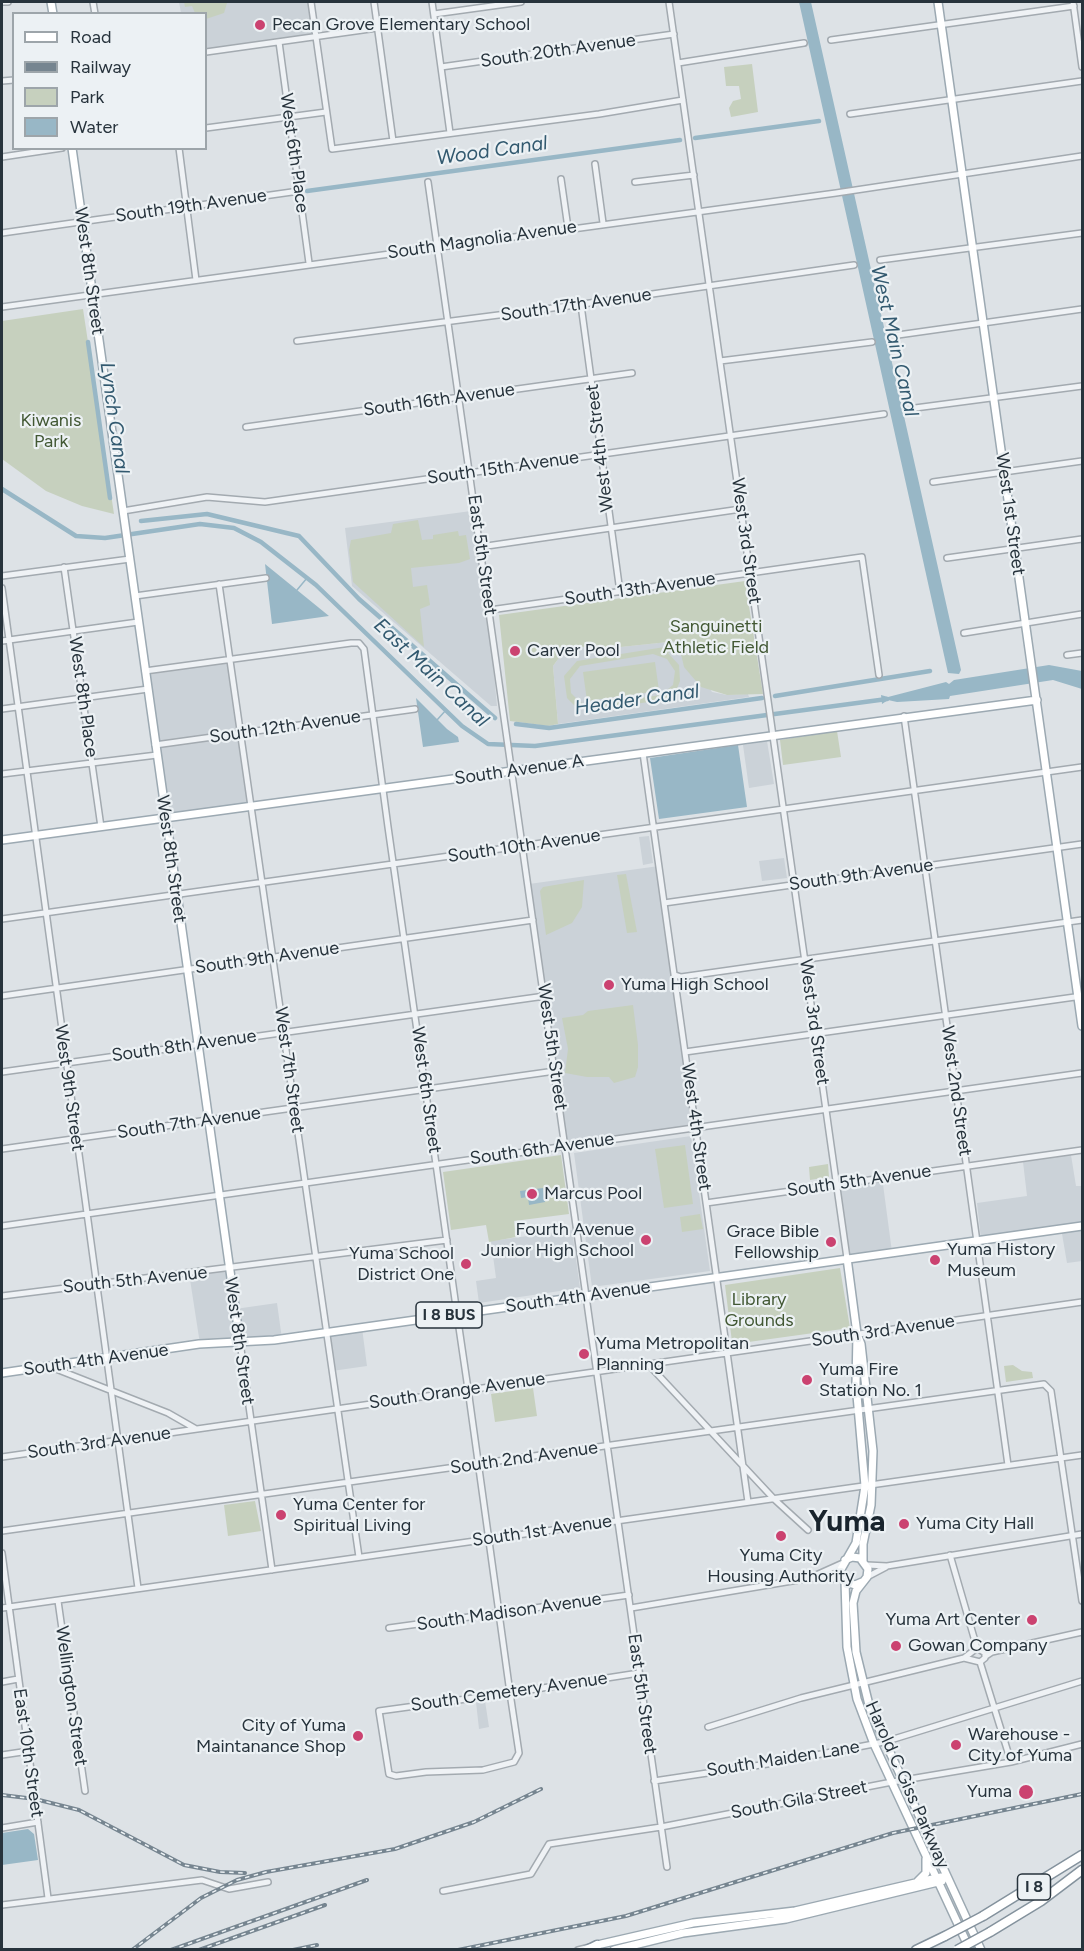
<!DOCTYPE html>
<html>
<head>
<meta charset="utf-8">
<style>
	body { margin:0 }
	#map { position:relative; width:1084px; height:1951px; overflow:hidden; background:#dde2e6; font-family:Figtree,sans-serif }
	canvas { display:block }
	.frame { position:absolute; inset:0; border:3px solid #27333c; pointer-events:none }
	.legend { position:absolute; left:12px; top:12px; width:195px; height:138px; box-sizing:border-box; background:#ecf1f4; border:2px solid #9da5aa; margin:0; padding:8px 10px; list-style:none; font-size:18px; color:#27333c }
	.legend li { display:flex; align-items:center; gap:12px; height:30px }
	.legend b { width:30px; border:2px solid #9da5aa }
</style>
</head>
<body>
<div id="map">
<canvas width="1084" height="1951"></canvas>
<div class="frame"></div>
<ul class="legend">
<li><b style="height:8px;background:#fff"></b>Road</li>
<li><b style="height:8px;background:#768590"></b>Railway</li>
<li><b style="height:16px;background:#c6d0be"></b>Park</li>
<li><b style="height:16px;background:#98b7c6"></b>Water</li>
</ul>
</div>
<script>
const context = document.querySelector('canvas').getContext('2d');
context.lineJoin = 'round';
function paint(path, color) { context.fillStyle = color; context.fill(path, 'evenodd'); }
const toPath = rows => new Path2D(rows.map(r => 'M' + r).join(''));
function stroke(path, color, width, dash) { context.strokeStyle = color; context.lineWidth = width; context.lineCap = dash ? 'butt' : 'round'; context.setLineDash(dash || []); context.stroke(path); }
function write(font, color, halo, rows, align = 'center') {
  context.font = font + ' Figtree,sans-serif'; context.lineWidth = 4.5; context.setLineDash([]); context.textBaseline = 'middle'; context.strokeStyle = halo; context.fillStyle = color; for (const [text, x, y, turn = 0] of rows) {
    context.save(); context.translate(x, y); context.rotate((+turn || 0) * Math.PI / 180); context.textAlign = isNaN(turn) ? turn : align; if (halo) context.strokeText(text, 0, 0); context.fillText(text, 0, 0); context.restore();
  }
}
paint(toPath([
	[179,2,311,2,316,37,206,52,206,14,181,13],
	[471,511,493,663,497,706,491,706,352,586,345,528],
	[678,641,712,692,727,695,748,694,749,697,558,724,553,666,564,651,581,647,611,648],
	[231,659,252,807,165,818,145,671],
	[767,741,774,784,749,788,743,745],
	[649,836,653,863,643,865,639,837],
	[784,858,787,878,762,881,759,861],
	[659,866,696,1127,565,1146,529,884],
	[691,1136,710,1271,592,1287,574,1153],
	[1071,1155,1076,1186,1082,1186,1082,1261,1067,1263,1061,1228,981,1239,977,1203,1027,1196,1023,1162],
	[882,1177,892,1252,847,1258,837,1184],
	[572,1230,580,1288,479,1303,476,1281,496,1278,491,1241],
	[229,1269,235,1309,277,1303,282,1339,362,1328,367,1366,332,1371,326,1333,265,1341,200,1344,189,1273],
	[485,1701,489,1727,479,1729,476,1702]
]), '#cbd2d8');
paint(toPath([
	[184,2,231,2,227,3,224,13,206,19,206,14,195,13,192,6,185,7],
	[752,64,758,112,731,117,729,108,733,101,741,99,739,86,726,86,724,67],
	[83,309,114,514,82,506,46,491,2,459,2,321],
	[418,520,422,540,433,539,433,535,458,531,459,536,466,535,470,559,459,563,411,568,413,587,427,585,430,605,420,609,424,647,353,582,349,550,351,540,391,533,393,524],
	[745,581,763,694,727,695,701,687,684,667,678,641,611,648,581,647,564,651,553,666,558,724,548,726,510,721,499,615],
	[671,646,671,652,668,653,679,665,680,681,676,691,664,700,589,710,576,707,567,698,564,676,577,661],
	[653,654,667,659,675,671,673,685,661,695,588,705,580,702,571,693,570,679,580,666],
	[655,662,659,691,587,701,583,672],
	[837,731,841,757,783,765,780,740],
	[626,874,637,932,627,933,617,875],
	[584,880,582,907,572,923,546,935,540,891,543,887],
	[633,1005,638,1045,638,1067,635,1077,614,1083,609,1077,587,1077,565,1073,568,1049,562,1018,583,1015,588,1011],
	[685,1145,693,1204,664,1208,655,1149],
	[561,1155,569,1214,514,1221,516,1237,489,1242,486,1225,451,1230,443,1172],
	[828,1164,829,1177,810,1180,809,1167],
	[700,1214,703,1229,682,1232,680,1217],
	[840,1268,850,1328,734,1344,732,1342,725,1285],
	[1013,1365,1022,1371,1032,1372,1033,1378,1006,1382,1004,1366],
	[533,1388,537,1416,495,1422,491,1394],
	[255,1501,261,1531,228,1536,224,1505]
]), '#c6d0be');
paint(toPath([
	[799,2,811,2,961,670,959,674,948,673],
	[265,564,329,616,272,624],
	[1049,665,1082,671,1082,689,1053,680,950,696,949,699,897,702,888,700,882,704,881,695,888,697,946,682,949,684,954,680],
	[416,698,447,729,458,737,459,742,423,747],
	[738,745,747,807,659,819,650,758],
	[543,1188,545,1202,529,1205,528,1197,521,1198,520,1191],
	[28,1829,34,1834,38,1860,2,1865,2,1833]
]), '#98b7c6');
stroke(toPath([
	[297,590,307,578],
	[437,720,446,710]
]), '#98b7c6', 1.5);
stroke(toPath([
	[695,138,819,121],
	[307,191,680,140],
	[88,342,110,498],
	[2,489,76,536,105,538,200,524,234,528,261,542,316,585,462,726,488,744,535,746,887,699],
	[141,521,207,514,299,536,359,599,495,718],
	[775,696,930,671],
	[516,724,549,728,762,698]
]), '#98b7c6', 4.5);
const minor = toPath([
	[2,2,8,2],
	[93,2,95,14],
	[311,2,332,149,599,114,683,100],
	[374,2,393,141],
	[432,2,450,133],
	[669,2,847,1258],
	[1073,2,1082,67],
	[434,14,521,2],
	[831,40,1074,6],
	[279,42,309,263],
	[206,52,377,28],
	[678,63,804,43],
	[441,67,674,34],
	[2,81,14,80],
	[850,114,1082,81],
	[206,128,326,112],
	[179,148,196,280],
	[2,157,62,148],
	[595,164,603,223],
	[561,179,568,228],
	[428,182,667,1867],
	[635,182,694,175],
	[2,233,299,191],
	[880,260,1082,233],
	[581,305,620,592],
	[2,307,836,193,1082,156],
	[898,335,1082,309],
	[297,341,576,305,854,265],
	[720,361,872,342],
	[915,408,1082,386],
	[246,427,632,373],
	[933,482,1082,461],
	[123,511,207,497,265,502,884,414],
	[480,547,741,509],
	[947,558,1082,539],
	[64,567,101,827],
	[2,576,130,559],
	[219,584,359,1557],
	[2,588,138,1588],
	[135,596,266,578],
	[490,610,862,557,879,675],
	[964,633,1082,614],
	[2,641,138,622],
	[1067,655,1082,653],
	[145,671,351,643,359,643,364,649,388,827,436,1164,457,1314,468,1389,494,1577,510,1693,519,1753,514,1762,483,1770,426,1772,396,1776,389,1774,379,1711,510,1693,639,1673],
	[2,709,148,689],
	[904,716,1008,1465],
	[155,745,415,709],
	[643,753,748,1502],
	[2,774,157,755],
	[664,903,1082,844],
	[2,919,1082,767],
	[675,975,681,977,1082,920],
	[2,996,533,920],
	[685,1052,1082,996],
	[2,1072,545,996],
	[2,1149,555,1071],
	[706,1203,1082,1150],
	[2,1226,1082,1073],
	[2,1296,447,1240],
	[240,1342,272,1570],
	[648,1364,774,1499,808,1530],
	[51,1367,168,1413,196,1429],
	[2,1457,1082,1302],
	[2,1531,1044,1384,1051,1391,1082,1601],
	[2,1553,48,1898],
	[950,1555,977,1648],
	[867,1565,887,1566,1082,1534],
	[814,1576,843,1563],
	[867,1577,886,1567],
	[58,1601,85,1791],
	[2,1608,1082,1455],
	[631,1608,810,1578,843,1579],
	[389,1628,629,1595],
	[986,1656,992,1652,1082,1632],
	[980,1662,1011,1762],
	[2,1682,18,1679],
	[708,1727,801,1698,964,1658,977,1648,985,1653,985,1658,980,1662,964,1658],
	[2,1755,29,1751],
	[654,1781,774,1763,884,1742,1082,1681],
	[2,1828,38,1822],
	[443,1891,531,1874,549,1844,661,1827,892,1782,1011,1762,1082,1744],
	[2,1905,202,1880,229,1889,268,1882],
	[578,1950,590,1947]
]);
const major = toPath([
	[51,2,53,14],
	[938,2,1082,1026],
	[72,148,240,1342],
	[2,840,1037,700],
	[847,1258,857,1334,861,1344,873,1451,871,1505,863,1544,863,1561],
	[857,1334,856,1384,865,1486,856,1543,840,1571,846,1582,855,1585,862,1582],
	[2,1373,199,1344,274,1340,1082,1226],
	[845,1560,852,1557,860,1558,868,1569,867,1577,856,1591,853,1603,856,1652,870,1709,981,1950],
	[845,1581,847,1647,857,1699,874,1744,970,1950],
	[918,1881,926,1873,926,1859],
	[597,1945,693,1923,795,1911,941,1877],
	[614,1950,683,1933,786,1919,942,1881]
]);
const highway = toPath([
	[983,1916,1082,1855],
	[990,1932,1041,1901,1082,1870],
	[587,1950,597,1945],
	[916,1950,945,1936]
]);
stroke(minor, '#a3aab0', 8);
stroke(major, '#9ca9b2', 10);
stroke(highway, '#84929d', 11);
stroke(minor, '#eff2f5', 5);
stroke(major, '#fff', 7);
stroke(highway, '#fff', 8);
const rail = toPath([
	[2,1795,35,1799,79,1810,184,1865,220,1872,245,1873],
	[132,1950,201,1898,237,1880,266,1872,395,1849,474,1822,541,1789],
	[171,1950,367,1880],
	[199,1950,325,1905],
	[293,1950,317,1945],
	[458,1950,626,1916,893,1833,1082,1794]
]);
stroke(rail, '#768590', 4);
stroke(rail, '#ecf1f4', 1.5, [4.5]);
const highwayBridge = toPath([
	[945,1936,983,1916],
	[957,1950,990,1932]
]);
stroke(highwayBridge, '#84929d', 11, []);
stroke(highwayBridge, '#fff', 8);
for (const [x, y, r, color] of [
	[260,25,6,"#cb4270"],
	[515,651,6,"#cb4270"],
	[609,985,6,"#cb4270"],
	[532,1194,6,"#cb4270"],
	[646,1240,6,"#cb4270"],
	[831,1242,6,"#cb4270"],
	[935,1260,6,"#cb4270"],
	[466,1264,6,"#cb4270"],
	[584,1354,6,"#cb4270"],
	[807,1380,6,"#cb4270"],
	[281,1515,6,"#cb4270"],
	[904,1524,6,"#cb4270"],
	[781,1536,6,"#cb4270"],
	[1032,1620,6,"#cb4270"],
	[896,1646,6,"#cb4270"],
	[358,1736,6,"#cb4270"],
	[956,1745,6,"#cb4270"],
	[1026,1792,8,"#cb4270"]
]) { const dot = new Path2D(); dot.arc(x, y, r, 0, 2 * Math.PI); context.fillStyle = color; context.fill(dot); stroke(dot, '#ecf1f4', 2); }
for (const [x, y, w] of [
	[449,1315,66],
	[1034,1887,33]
]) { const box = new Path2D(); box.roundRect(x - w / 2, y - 13, w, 26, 4.5); context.fillStyle = '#ecf1f4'; context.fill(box); stroke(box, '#27333c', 1.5); }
write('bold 16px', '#27333c', null, [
	["I 8 BUS",449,1315],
	["I 8",1034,1887]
]);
write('18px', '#27333c', '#ecf1f4', [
	["Pecan Grove Elementary School",272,25],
	["Carver Pool",527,651],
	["Yuma High School",621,985],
	["Marcus Pool",544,1194],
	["Fourth Avenue",634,1230,"right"],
	["Junior High School",634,1251,"right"],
	["Grace Bible",819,1232,"right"],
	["Fellowship",819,1253,"right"],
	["Yuma History",947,1250],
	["Museum",947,1271],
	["Yuma School",454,1254,"right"],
	["District One",454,1275,"right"],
	["Yuma Metropolitan",596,1344],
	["Planning",596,1365],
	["Yuma Fire",819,1370],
	["Station No. 1",819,1391],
	["Yuma Center for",293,1505],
	["Spiritual Living",293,1526],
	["Yuma City Hall",916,1524],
	["Yuma City",781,1556,"center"],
	["Housing Authority",781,1577,"center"],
	["Yuma Art Center",1020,1620,"right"],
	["Gowan Company",908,1646],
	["City of Yuma",346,1726,"right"],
	["Maintanance Shop",346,1747,"right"],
	["Warehouse -",968,1735],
	["City of Yuma",968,1756],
	["Yuma",1012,1792,"right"]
], 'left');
write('18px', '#27333c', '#ecf1f4', [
	["South 20th Avenue",558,51,-8],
	["West 6th Place",294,153,82],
	["South 19th Avenue",191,206,-8],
	["South Magnolia Avenue",482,240,-8],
	["West 8th Street",89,271,82],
	["South 17th Avenue",576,305,-8],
	["South 16th Avenue",439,400,-8],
	["West 4th Street",600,448,-97],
	["South 15th Avenue",503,468,-8],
	["West 1st Street",1010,514,82],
	["West 3rd Street",746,541,82],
	["East 5th Street",482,555,82],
	["South 13th Avenue",640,589,-8],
	["West 8th Place",83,697,82],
	["South 12th Avenue",285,727,-8],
	["South Avenue A",519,770,-8],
	["South 10th Avenue",524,846,-8],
	["West 8th Street",171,859,82],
	["South 9th Avenue",861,875,-8],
	["South 9th Avenue",267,958,-8],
	["West 3rd Street",814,1022,82],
	["South 8th Avenue",184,1046,-8],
	["West 5th Street",552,1047,82],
	["West 7th Street",289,1070,82],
	["West 9th Street",69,1088,82],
	["West 6th Street",426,1090,82],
	["West 2nd Street",956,1091,82],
	["South 7th Avenue",189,1123,-8],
	["West 4th Street",696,1127,82],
	["South 6th Avenue",542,1149,-8],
	["South 5th Avenue",859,1181,-8],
	["South 5th Avenue",135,1280,-6],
	["South 4th Avenue",578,1297,-8],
	["South 3rd Avenue",883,1331,-8],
	["West 8th Street",239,1341,82],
	["South 4th Avenue",96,1360,-8],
	["South Orange Avenue",457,1391,-8],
	["South 3rd Avenue",99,1443,-8],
	["South 2nd Avenue",524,1458,-8],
	["South 1st Avenue",542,1531,-8],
	["South Madison Avenue",509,1612,-8],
	["South Cemetery Avenue",509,1692,-8],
	["East 5th Street",642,1694,82],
	["Wellington Street",71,1696,82],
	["East 10th Street",28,1753,82],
	["South Maiden Lane",783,1759,-9],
	["Harold C Giss Parkway",907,1785,66],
	["South Gila Street",799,1800,-11]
]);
write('18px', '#425834', '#ecf1f4', [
	["Kiwanis",51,421],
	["Park",51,442],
	["Sanguinetti",716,627],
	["Athletic Field",716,648],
	["Library",759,1300],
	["Grounds",759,1321]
]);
write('italic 20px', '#32596f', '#ecf1f4', [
	["Wood Canal",492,151,-8],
	["West Main Canal",894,341,77],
	["Lynch Canal",114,418,82],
	["East Main Canal",431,673,43],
	["Header Canal",637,700,-8]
]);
write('bold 30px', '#19242d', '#ecf1f4', [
	["Yuma",847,1522]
]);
</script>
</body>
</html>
